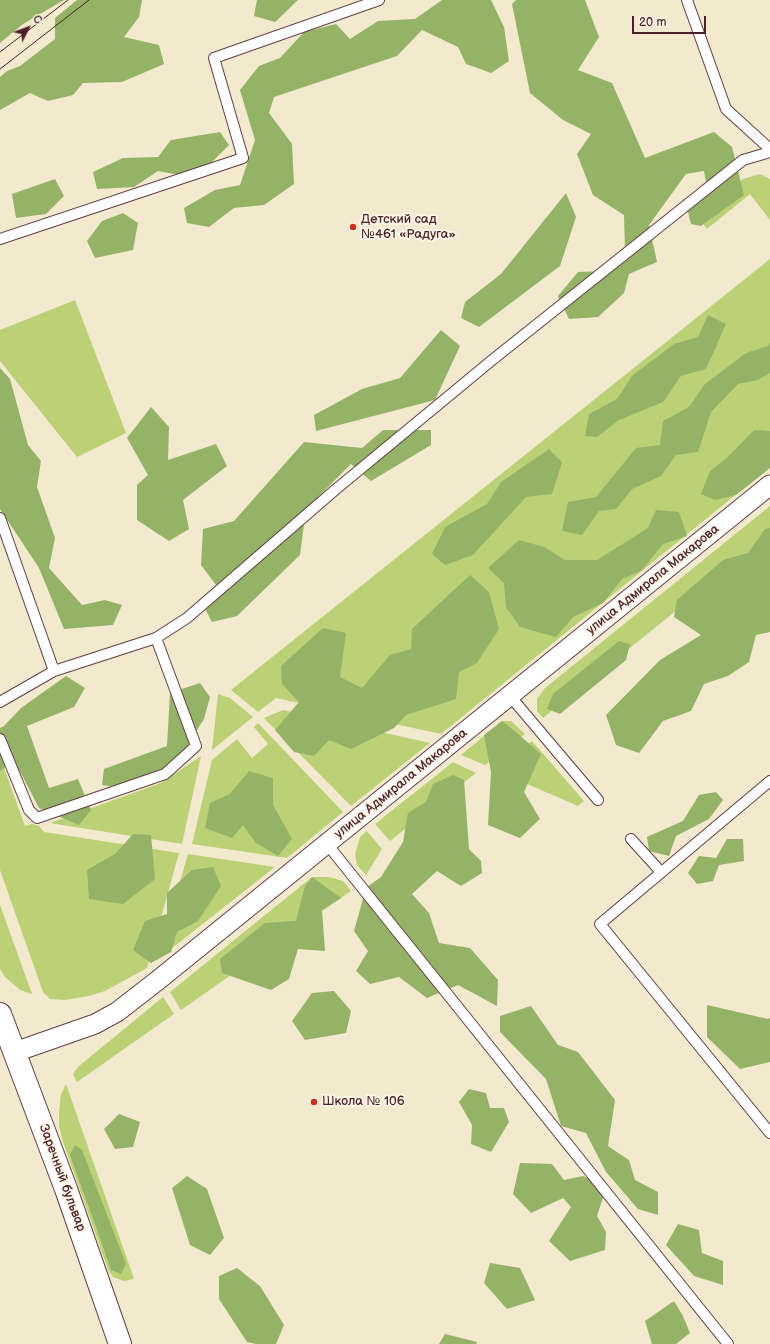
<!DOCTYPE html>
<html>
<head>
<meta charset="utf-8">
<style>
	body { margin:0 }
	#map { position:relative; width:770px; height:1344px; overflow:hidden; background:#f3e9cf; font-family:"Balsamiq Sans",sans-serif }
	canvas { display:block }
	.north { position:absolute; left:8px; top:8px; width:40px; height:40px; -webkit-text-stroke:3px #fcf5e5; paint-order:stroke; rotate:48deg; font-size:11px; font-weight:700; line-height:16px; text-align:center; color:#4a1f2b }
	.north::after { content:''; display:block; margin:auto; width:14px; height:18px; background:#4a1f2b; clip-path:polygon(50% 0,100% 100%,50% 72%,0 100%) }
	.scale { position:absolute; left:632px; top:16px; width:74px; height:18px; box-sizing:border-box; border:2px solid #4a1f2b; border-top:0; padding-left:5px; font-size:12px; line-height:14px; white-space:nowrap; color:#4a1f2b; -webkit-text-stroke:3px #fcf5e5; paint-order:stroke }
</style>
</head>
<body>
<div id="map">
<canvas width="770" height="1344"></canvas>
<div class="north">С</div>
<div class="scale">20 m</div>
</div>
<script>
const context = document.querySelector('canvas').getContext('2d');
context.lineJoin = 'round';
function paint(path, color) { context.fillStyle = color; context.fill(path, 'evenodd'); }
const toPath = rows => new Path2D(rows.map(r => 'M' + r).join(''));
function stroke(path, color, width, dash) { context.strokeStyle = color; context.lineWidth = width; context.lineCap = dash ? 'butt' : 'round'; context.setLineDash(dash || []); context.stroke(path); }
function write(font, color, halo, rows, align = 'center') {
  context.font = font + ' "Balsamiq Sans",sans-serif'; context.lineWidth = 4; context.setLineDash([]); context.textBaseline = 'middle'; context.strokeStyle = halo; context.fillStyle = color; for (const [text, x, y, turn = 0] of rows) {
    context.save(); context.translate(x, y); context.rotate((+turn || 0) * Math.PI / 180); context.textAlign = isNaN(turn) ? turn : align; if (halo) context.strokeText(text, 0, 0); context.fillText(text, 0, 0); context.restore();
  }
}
paint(toPath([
	[760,174,770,179,770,220,750,194,707,229,698,217,743,179],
	[770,259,770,467,441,734,276,698,258,712,231,690],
	[75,300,126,433,77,457,0,361,0,330],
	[770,506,770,535,543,718,537,711,537,699,545,688],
	[218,694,230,698,253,717,212,750],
	[283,710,430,743,351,806,264,718],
	[502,721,511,721,525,734,485,765,461,755],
	[258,723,343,812,287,858,192,844,212,760,237,739,252,758,268,744,254,727],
	[532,741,584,801,578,806,495,770],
	[201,756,182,844,50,823,161,783],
	[0,757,25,826,32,824,39,826,44,832,179,853,147,968,105,991,89,996,65,1000,50,999,43,992,0,870],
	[453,762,476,773,390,841,375,824],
	[367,831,382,849,366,875,357,865,355,854,360,837],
	[188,854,275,867,157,960],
	[312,877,329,877,343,881,351,891,181,1010,170,992],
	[0,905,32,994,20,990,5,977,0,969],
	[163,997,174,1014,77,1082,73,1074,79,1066],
	[66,1084,134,1279,124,1281,113,1277,109,1272,63,1142,59,1126,59,1112,61,1094]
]), '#bbd175');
paint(toPath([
	[0,0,64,0,23,24,0,43],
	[77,0,142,0,139,17,124,37,159,45,164,64,122,82,83,83,73,95,48,101,30,93,0,110,0,77,7,71,20,66,55,39,55,18],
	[257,0,298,0,275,22,254,16],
	[442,0,491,0,504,27,509,61,491,73,466,64,458,47,422,30,397,56,274,97,269,113,292,144,294,184,264,205,234,208,209,227,187,223,184,208,215,190,240,185,255,140,240,90,259,66,280,58,304,32,336,24,350,39,378,21,415,19],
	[516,0,585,0,599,37,578,70,612,83,645,158,714,132,732,147,744,195,701,226,691,224,687,208,707,188,704,171,686,174,649,225,657,262,629,274,624,293,598,317,569,319,558,296,578,272,607,271,625,251,624,215,593,195,577,154,591,134,563,120,530,93,512,4],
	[220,132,229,145,196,178,158,171,134,187,97,189,93,172,123,158,158,157,171,140],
	[55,179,64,196,46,214,16,218,12,194],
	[566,193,576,217,560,266,479,327,461,318,465,302,501,274],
	[123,213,138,223,133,250,95,258,87,241,102,221],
	[708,315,726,324,706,369,681,376,663,402,619,420,597,437,585,436,589,414,617,399,632,376,674,344,698,337],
	[441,330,460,346,435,400,316,431,314,415,362,389,400,378],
	[770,343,770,373,758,380,738,384,711,412,698,452,676,455,661,476,632,489,616,509,599,511,582,535,562,531,568,502,596,497,636,448,660,445,663,421,689,407,705,384,746,353,768,346],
	[0,368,10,379,28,445,41,461,37,487,55,538,49,568,82,605,105,600,122,605,113,625,64,629,39,568,0,509],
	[151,407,169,427,168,460,216,444,227,466,183,500,189,529,169,541,137,520,137,485,148,475,127,438],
	[383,430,431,430,431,445,371,481,351,464,306,509,300,555,237,616,212,622,202,603,216,585,201,565,203,529,234,521,304,442,362,448],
	[754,430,770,431,770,468,736,495,715,500,701,494,710,471,728,457],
	[549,449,562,462,552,494,526,497,473,555,445,565,432,554,445,527,487,504,501,482],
	[656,510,679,512,687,536,663,544,641,571,622,579,603,603,573,617,556,637,520,627,506,607,504,583,488,568,519,540,544,547,565,560,597,560,648,528],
	[770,528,770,632,756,635,749,662,728,676,704,684,691,711,663,721,639,753,616,745,606,715,660,660,701,635,674,617,677,600,723,560,748,553,765,529],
	[470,575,489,592,499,629,477,663,459,672,456,699,406,715,394,728,351,749,329,740,314,756,294,752,275,730,299,702,282,684,281,666,323,628,346,633,340,677,362,688,390,655,411,649,412,629],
	[619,641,630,644,626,660,560,714,547,709,553,694],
	[66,676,85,688,74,707,27,726,49,788,78,779,91,810,79,825,39,808,14,760,0,771,0,728,4,726,21,708],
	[200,683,210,697,204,719,191,739,183,756,128,789,102,785,104,769,167,746,170,693],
	[502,721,518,734,541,754,524,792,540,819,520,838,488,825,491,772,484,735],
	[249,771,273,778,273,805,292,839,278,856,256,843,243,825,232,838,205,828,210,803,230,794],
	[453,775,464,780,469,849,481,861,482,873,461,886,437,871,412,894,429,913,439,943,470,948,498,980,497,1006,458,985,427,998,399,977,370,984,356,971,368,951,354,931,366,888,381,877,403,842,408,813,426,802,433,784],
	[716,792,723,800,709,819,676,836,669,856,649,851,647,837,683,821,699,795],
	[133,834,151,835,155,879,123,904,89,899,87,870,115,854],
	[727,839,743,839,744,861,719,865,713,881,697,884,688,873,699,856,716,858],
	[213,867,221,886,198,921,177,932,171,952,151,963,133,950,145,921,167,914,167,893,192,870],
	[312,877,341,898,322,910,325,951,298,949,289,979,271,990,222,973,220,959,265,923,296,921,305,886],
	[334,991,351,1011,346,1033,305,1040,292,1021,312,993],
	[707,1005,768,1019,770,1018,770,1062,740,1069,707,1037],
	[531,1006,558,1045,578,1052,615,1100,608,1146,629,1160,635,1180,658,1192,658,1215,638,1209,606,1172,586,1133,561,1126,546,1079,500,1032,500,1016],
	[469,1089,486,1093,490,1108,504,1108,509,1122,491,1152,471,1144,472,1125,459,1102],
	[119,1114,140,1122,133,1147,115,1149,104,1129],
	[75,1145,82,1150,126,1264,121,1274,111,1270,100,1238,70,1155],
	[520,1163,552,1164,564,1180,583,1176,606,1188,597,1216,606,1232,605,1250,570,1261,549,1241,571,1207,563,1198,531,1213,513,1194],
	[187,1176,207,1189,224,1238,210,1255,190,1245,172,1188],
	[678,1224,699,1230,702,1253,723,1261,723,1285,694,1276,666,1245],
	[490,1263,520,1268,535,1300,507,1309,484,1283],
	[237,1268,260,1286,284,1325,276,1344,256,1344,247,1342,219,1299,219,1276],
	[674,1301,683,1316,690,1333,676,1344,652,1344,645,1321],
	[445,1334,477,1342,476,1344,439,1344]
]), '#94b366');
const lane = toPath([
	[687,0,726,109,770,149],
	[0,239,243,158,214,58,379,0],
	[0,518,54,671],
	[510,696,598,800],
	[0,702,54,671,156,638,187,618,335,490,491,361,743,160,770,152],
	[0,739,29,810,37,818,165,774,196,746,156,638],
	[770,781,600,924,770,1133],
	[631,839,661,872],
	[327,844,728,1344]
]);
const street = toPath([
	[15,1052,95,1024,117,1012,157,981,770,485]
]);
const secondary = toPath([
	[0,1014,66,1189,120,1344]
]);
stroke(lane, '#633d44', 12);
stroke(street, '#633d44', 21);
stroke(secondary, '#633d44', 24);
stroke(lane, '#fff', 10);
stroke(street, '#fff', 19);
stroke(secondary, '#fff', 22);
stroke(toPath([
	[0,52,68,0],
	[0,69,89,0]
]), '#4a1f2b', 1);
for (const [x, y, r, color] of [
	[353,227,4,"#c8321e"],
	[314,1102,4,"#c8321e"]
]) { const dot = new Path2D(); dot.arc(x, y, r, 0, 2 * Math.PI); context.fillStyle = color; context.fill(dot); stroke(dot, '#fcf5e5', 1.5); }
write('13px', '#4a1f2b', '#fcf5e5', [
	["Детский сад",361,220],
	["№461 «Радуга»",361,235],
	["Школа № 106",322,1102]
], 'left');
write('13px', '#4a1f2b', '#fcf5e5', [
	["улица Адмирала Макарова",653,580,-39],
	["улица Адмирала Макарова",401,784,-39],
	["Заречный бульвар",62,1178,70]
]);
</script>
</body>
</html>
